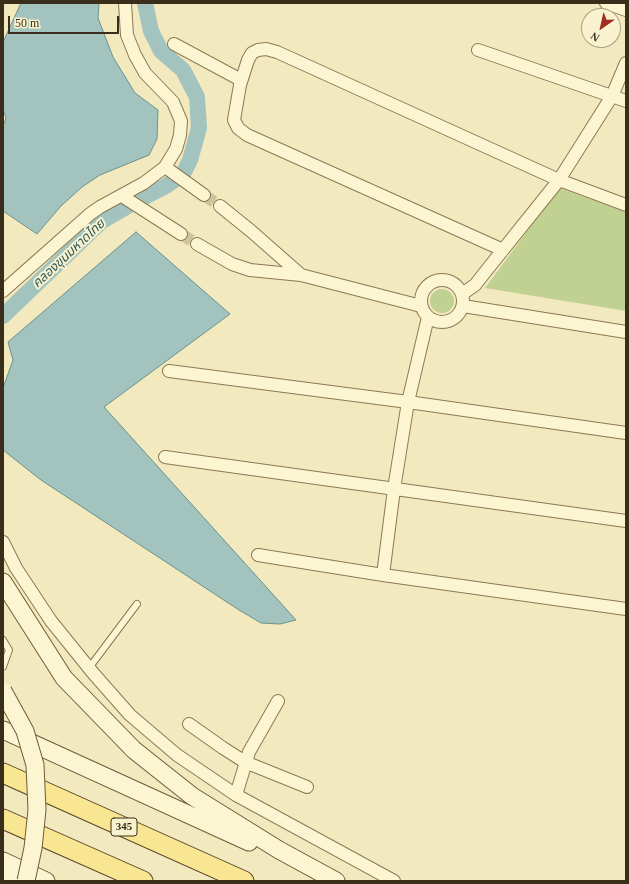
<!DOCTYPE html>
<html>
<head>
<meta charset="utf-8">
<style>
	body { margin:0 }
	#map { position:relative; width:629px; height:884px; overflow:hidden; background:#f2e9be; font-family:"Times New Roman",serif }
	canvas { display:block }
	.frame { position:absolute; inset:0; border:4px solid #3a2e1b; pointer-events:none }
	.north { position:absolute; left:581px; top:8px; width:40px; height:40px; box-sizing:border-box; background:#f9f2cf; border:1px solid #ada487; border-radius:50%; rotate:214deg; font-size:11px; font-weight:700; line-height:16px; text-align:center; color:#3a2e1b }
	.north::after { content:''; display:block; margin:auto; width:14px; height:18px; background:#a12f20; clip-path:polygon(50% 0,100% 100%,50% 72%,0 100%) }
	.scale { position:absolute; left:8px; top:16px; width:111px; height:18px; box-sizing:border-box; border:2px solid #3a2e1b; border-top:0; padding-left:5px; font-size:12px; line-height:14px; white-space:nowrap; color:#3a2e1b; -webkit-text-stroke:3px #f9f2cf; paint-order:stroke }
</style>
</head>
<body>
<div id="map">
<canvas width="629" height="884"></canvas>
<div class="frame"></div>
<div class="north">N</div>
<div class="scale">50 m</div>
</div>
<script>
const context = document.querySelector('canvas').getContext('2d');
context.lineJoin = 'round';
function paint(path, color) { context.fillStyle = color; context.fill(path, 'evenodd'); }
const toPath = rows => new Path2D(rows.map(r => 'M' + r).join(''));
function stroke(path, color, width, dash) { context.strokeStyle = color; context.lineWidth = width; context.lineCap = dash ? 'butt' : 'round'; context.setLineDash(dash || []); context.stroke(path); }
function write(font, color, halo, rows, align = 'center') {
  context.font = font + ' "Times New Roman","Noto Sans Thai",serif'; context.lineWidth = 4; context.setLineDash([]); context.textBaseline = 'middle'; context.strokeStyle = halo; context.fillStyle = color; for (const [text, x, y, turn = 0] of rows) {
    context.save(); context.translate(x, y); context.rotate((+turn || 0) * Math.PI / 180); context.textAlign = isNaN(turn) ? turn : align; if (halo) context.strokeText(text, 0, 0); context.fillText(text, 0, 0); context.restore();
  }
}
paint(toPath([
	[559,188,626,212,626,311,485,288],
	'430 301a12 12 0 1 1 24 0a12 12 0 1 1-24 0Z'
]), '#c1d191');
const water = toPath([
	[21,3,99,3,98,18,113,57,135,93,158,110,157,139,149,155,100,175,82,187,61,206,37,234,3,211,3,126,6,118,3,109,3,42,21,3],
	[136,232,230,314,104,407,296,620,280,624,261,623,239,610,41,480,3,450,3,388,13,360,8,342,136,232]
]);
paint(water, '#a2c3be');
stroke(water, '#68928d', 1);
stroke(toPath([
	[3,316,102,221,133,203,166,186,183,174,190,160,199,128,197,97,183,70,161,51,151,31,145,3]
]), '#a2c3be', 16);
stroke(toPath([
	[204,195,220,206],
	[181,234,197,244]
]), '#cdc49d', 12, [12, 6]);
const service = toPath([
	[3,640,9,650,3,667],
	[89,668,137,604]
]);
const minor = toPath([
	[606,3,626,10],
	[174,44,241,80],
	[478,50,626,101],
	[165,167,204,195],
	[122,196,181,234],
	[220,206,251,231,301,275],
	[197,244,232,264,250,270,301,275,421,306],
	[503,250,247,135,238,128,234,120,240,85,248,60,252,53,258,50,266,49,277,52,559,180,626,205],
	'421 301a21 21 0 1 1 42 0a21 21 0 1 1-42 0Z',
	[3,291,90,214,100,207,144,183,165,167,176,149,180,135,181,121,173,102,145,73,135,55,127,35,125,3],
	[462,294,475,285,486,271,559,180,612,96,626,63],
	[463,306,626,332],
	[169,371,408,402,626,433],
	[165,457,626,521],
	[3,542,16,568,51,621,93,673,130,715,177,755,236,795,394,881],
	[258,555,383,575,626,609],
	[383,575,394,489,408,402,428,317],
	[189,724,223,748,245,762,307,787],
	[236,795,249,752,278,701]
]);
const secondary = toPath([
	[3,582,64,678,134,750,192,796,279,850,336,881],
	[3,730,249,842],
	[3,861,46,881],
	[3,876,16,881]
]);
const primary = toPath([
	[3,773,244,881],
	[3,819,143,881]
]);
stroke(service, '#8c7955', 8);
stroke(minor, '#8c7955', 14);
stroke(secondary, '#6e5a39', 19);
stroke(primary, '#59462a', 21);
stroke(service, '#fcf5d2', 6);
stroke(minor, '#fcf5d2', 12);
stroke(secondary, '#fcf5d2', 17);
stroke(primary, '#f9e692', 19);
const secondaryBridge = toPath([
	[3,691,25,731,35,765,37,810,33,848,26,881]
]);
stroke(secondaryBridge, '#6e5a39', 19, []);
stroke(secondaryBridge, '#fcf5d2', 17);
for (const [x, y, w] of [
	[124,827,26]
]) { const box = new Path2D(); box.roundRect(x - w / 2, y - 9, w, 18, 3); context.fillStyle = '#f9f2cf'; context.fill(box); stroke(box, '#3a2e1b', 1); }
write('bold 11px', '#3a2e1b', null, [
	["345",124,827]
]);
write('italic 13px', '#29585b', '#f9f2cf', [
	["คลองขุนมหาดไทย",69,254,-43]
]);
</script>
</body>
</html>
